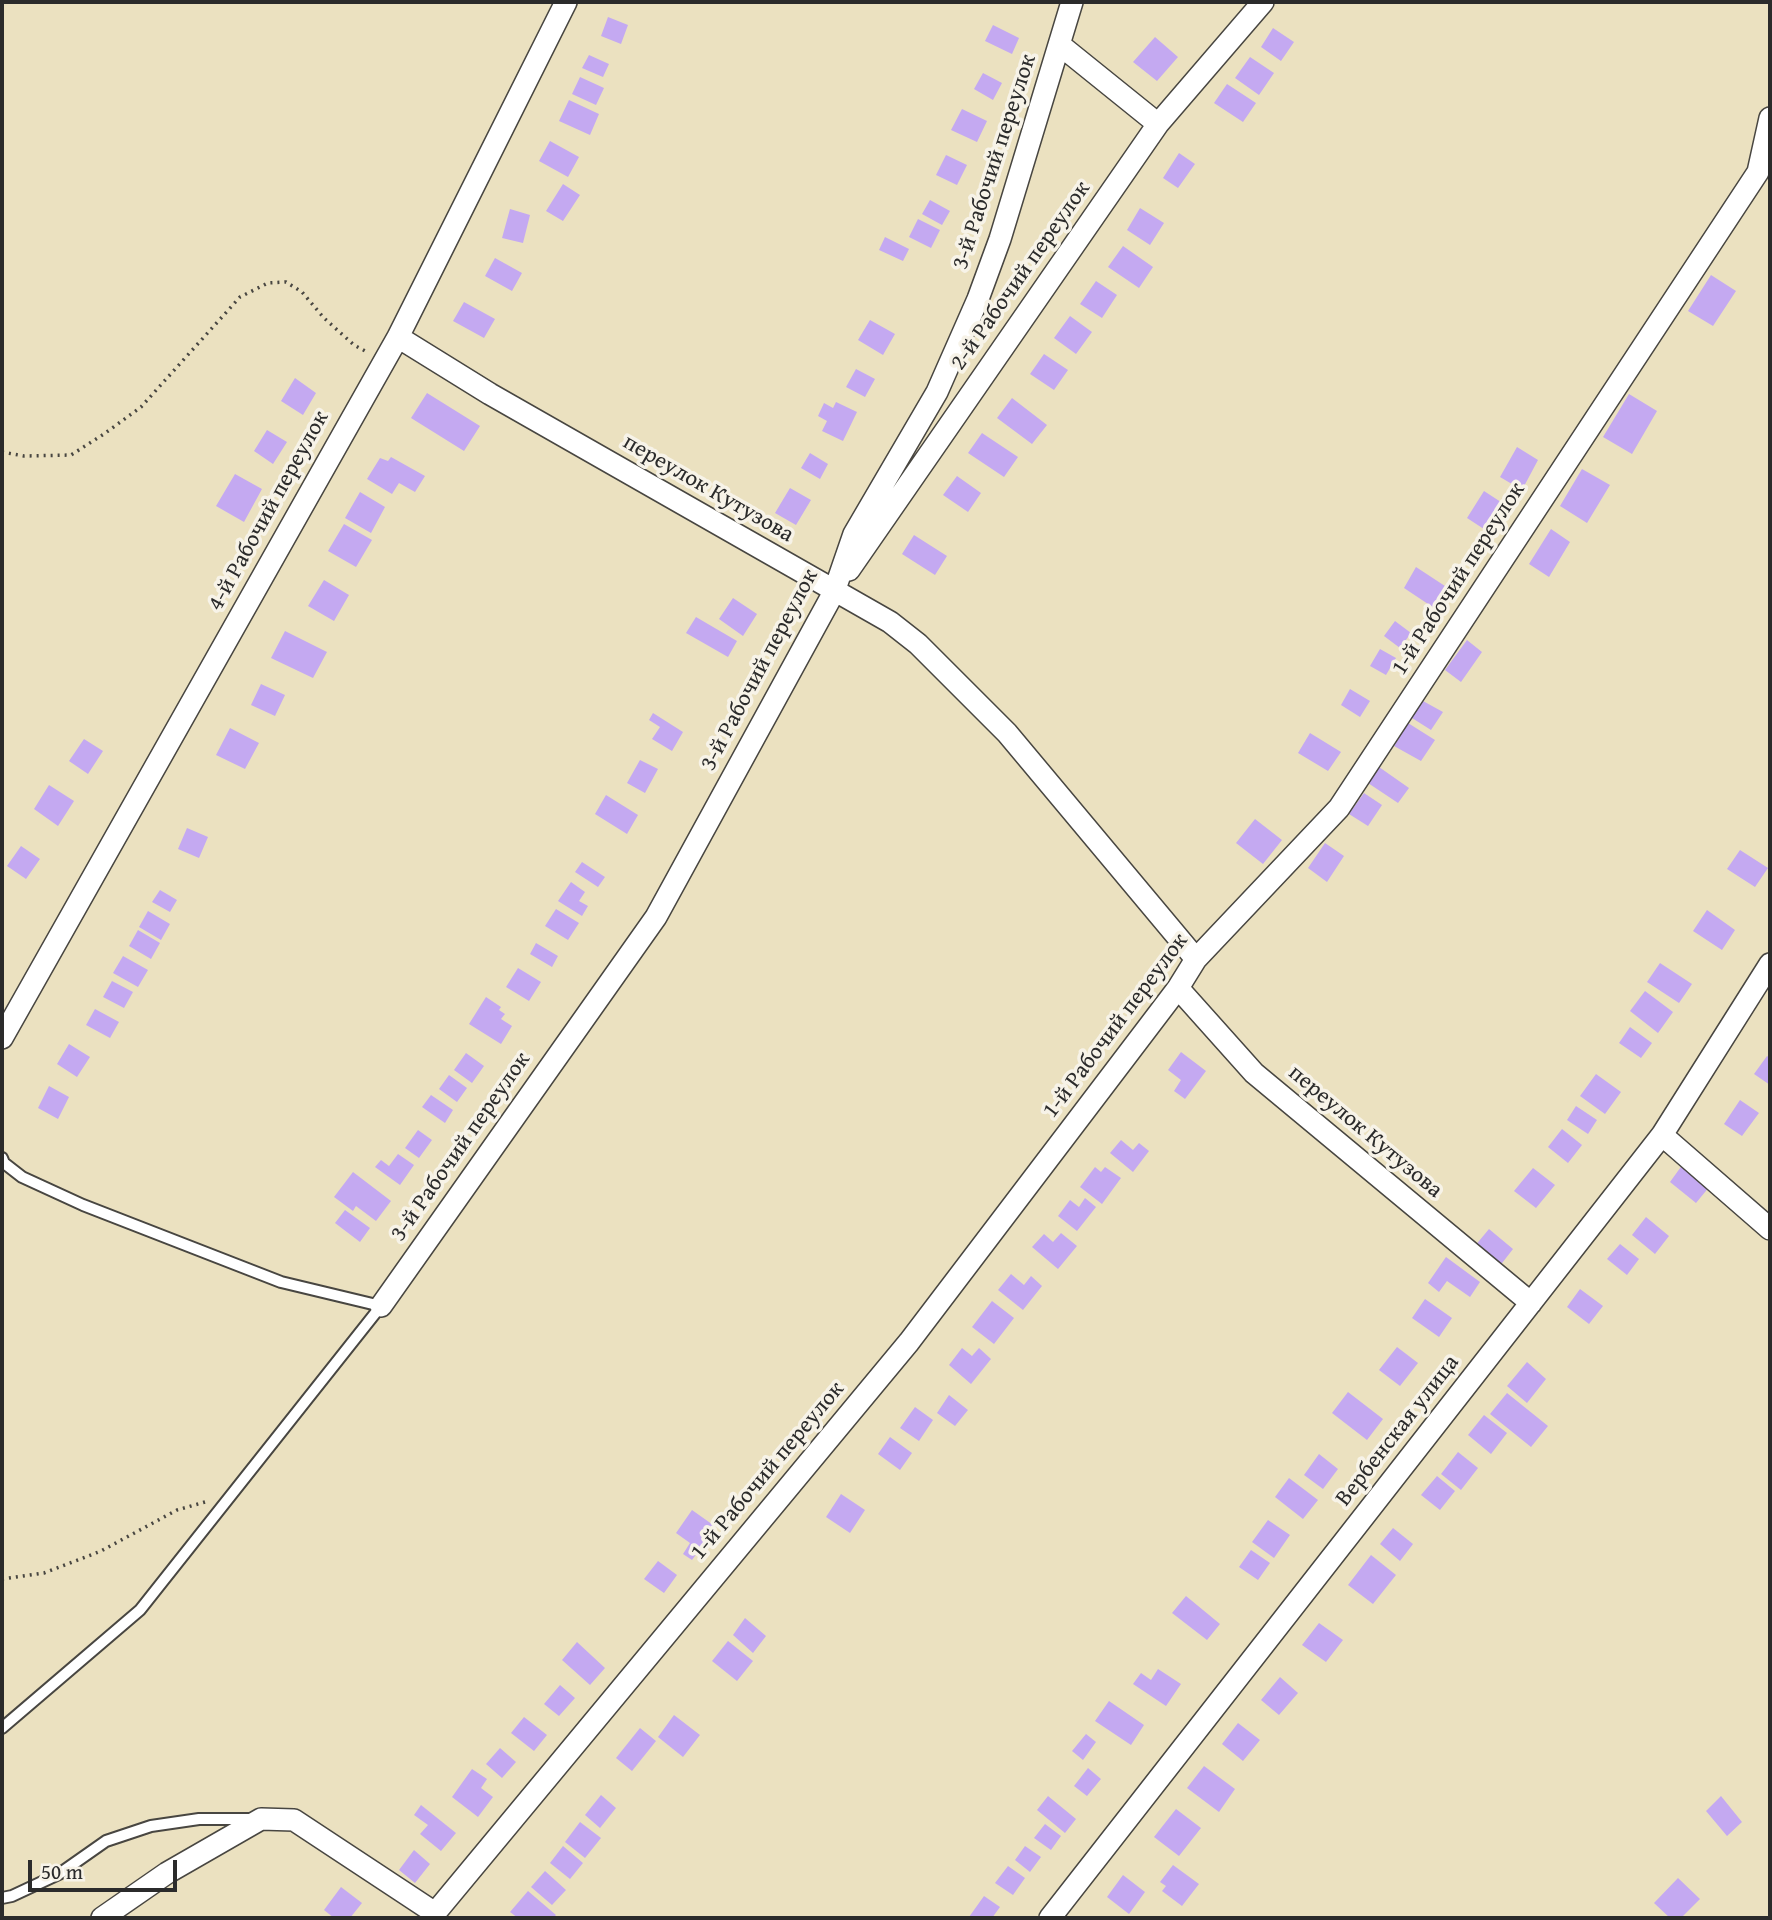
<!DOCTYPE html>
<html>
<head>
<meta charset="utf-8">
<style>
	body { margin:0 }
	#map { position:relative; width:1772px; height:1920px; overflow:hidden; background:#ebe1c0; font-family:"Gentium Book Plus",serif }
	canvas { display:block }
	.frame { position:absolute; inset:0; border:4px solid #2b2b2b; pointer-events:none }
	.scale { position:absolute; left:28px; top:1860px; width:149px; height:32px; box-sizing:border-box; border:4px solid #2b2b2b; border-top:0; padding-left:9px; font-size:21px; line-height:24px; white-space:nowrap; color:#2b2b2b; -webkit-text-stroke:5px #f7f3e8; paint-order:stroke }
</style>
</head>
<body>
<div id="map">
<canvas width="1772" height="1920"></canvas>
<div class="frame"></div>
<div class="scale">50 m</div>
</div>
<script>
const context = document.querySelector('canvas').getContext('2d');
context.lineJoin = 'round';
function paint(path, color) { context.fillStyle = color; context.fill(path, 'evenodd'); }
const toPath = rows => new Path2D(rows.map(r => 'M' + r).join(''));
function stroke(path, color, width, dash) { context.strokeStyle = color; context.lineWidth = width; context.lineCap = dash ? 'butt' : 'round'; context.setLineDash(dash || []); context.stroke(path); }
function write(font, color, halo, rows, align = 'center') {
  context.font = font + ' "Gentium Book Plus",serif'; context.lineWidth = 7; context.setLineDash([]); context.textBaseline = 'middle'; context.strokeStyle = halo; context.fillStyle = color; for (const [text, x, y, turn = 0] of rows) {
    context.save(); context.translate(x, y); context.rotate((+turn || 0) * Math.PI / 180); context.textAlign = isNaN(turn) ? turn : align; if (halo) context.strokeText(text, 0, 0); context.fillText(text, 0, 0); context.restore();
  }
}
paint(toPath([
	[608,17,628,25,621,44,601,36],
	[993,25,1019,38,1012,54,985,41],
	[1273,28,1294,42,1281,61,1261,47],
	[1155,37,1178,57,1157,81,1133,62],
	[589,55,609,64,603,77,582,68],
	[1250,57,1274,73,1259,95,1235,78],
	[983,73,1002,83,993,100,974,89],
	[580,77,604,88,596,105,572,94],
	[1227,84,1256,103,1243,122,1214,103],
	[569,100,599,114,590,135,559,121],
	[962,109,987,121,977,142,951,130],
	[550,141,579,157,568,177,539,161],
	[1179,153,1195,164,1178,188,1163,178],
	[946,155,967,165,957,185,936,175],
	[563,184,580,195,563,221,546,211],
	[930,200,950,211,942,225,922,214],
	[1140,208,1164,223,1150,245,1127,230],
	[510,209,530,215,523,243,502,238],
	[918,219,940,230,931,248,909,237],
	[885,237,909,249,903,261,879,250],
	[1123,246,1153,267,1139,288,1108,267],
	[495,258,522,273,512,291,485,276],
	[1711,275,1736,291,1713,326,1688,311],
	[1096,281,1117,295,1102,318,1080,304],
	[464,302,495,319,484,338,453,321],
	[1070,316,1092,332,1076,354,1054,338],
	[870,320,895,334,883,355,858,340],
	[1044,354,1068,370,1054,390,1030,374],
	[856,369,875,379,865,397,846,387],
	[295,378,316,393,303,415,281,401],
	[427,393,480,426,464,451,411,418],
	[1629,394,1657,411,1632,454,1603,437],
	[1012,398,1047,425,1032,444,997,418],
	[836,402,857,412,843,441,822,431,827,421,818,416,824,403,833,408],
	[267,430,287,442,273,464,254,451],
	[982,433,1018,457,1004,477,968,453],
	[1517,447,1538,460,1522,490,1500,477],
	[810,453,828,464,820,479,801,468],
	[391,457,425,476,415,492,399,483,392,494,367,479,380,458,388,461],
	[1582,469,1610,485,1587,523,1560,506],
	[235,474,262,489,244,522,216,506],
	[957,476,981,493,968,512,943,495],
	[790,488,811,500,796,525,775,513],
	[1484,491,1507,506,1490,533,1467,518],
	[360,492,385,507,371,533,345,518],
	[344,524,372,540,356,567,328,551],
	[1551,529,1570,542,1549,577,1529,564],
	[914,535,947,556,935,575,902,554],
	[1416,567,1448,588,1434,608,1404,588],
	[324,580,349,595,334,621,308,606],
	[733,598,757,614,743,636,719,619],
	[696,617,737,641,728,657,686,633],
	[1395,621,1411,633,1400,648,1384,636],
	[285,631,327,652,313,678,271,658],
	[1467,640,1482,652,1461,682,1445,670],
	[1380,649,1396,658,1386,675,1370,666],
	[261,684,285,695,275,716,251,705],
	[1350,689,1370,701,1360,717,1341,705],
	[1423,701,1443,712,1431,730,1412,718],
	[653,713,683,732,672,751,652,739,660,727,649,720],
	[1408,723,1435,740,1421,761,1394,746],
	[230,728,259,743,245,769,216,755],
	[1310,733,1341,752,1328,771,1298,753],
	[84,739,103,751,88,774,69,761],
	[640,760,658,769,645,793,627,783],
	[1379,767,1409,788,1398,803,1368,783],
	[49,785,74,801,58,826,34,809],
	[1364,793,1382,805,1368,826,1349,814],
	[606,795,638,815,627,834,595,814],
	[1255,819,1282,840,1263,864,1236,843],
	[187,828,208,837,199,858,178,849],
	[1325,843,1344,856,1327,882,1308,868],
	[21,846,40,859,26,879,7,866],
	[1740,850,1768,868,1755,887,1727,869],
	[582,862,605,877,598,887,575,872],
	[571,882,585,892,579,901,588,906,582,916,558,901],
	[160,890,177,900,170,912,152,902],
	[556,909,579,923,568,940,545,926],
	[1707,910,1735,930,1722,950,1693,931],
	[148,911,170,924,161,940,139,927],
	[138,930,160,943,151,959,129,946],
	[536,943,558,956,552,967,530,954],
	[123,956,148,970,138,987,113,973],
	[1660,963,1692,984,1679,1003,1647,982],
	[518,968,541,982,529,1001,506,987],
	[112,981,133,992,124,1008,103,997],
	[1645,991,1673,1012,1658,1033,1630,1011],
	[486,997,501,1007,499,1010,505,1014,501,1019,512,1026,501,1044,469,1024],
	[95,1009,119,1022,110,1038,86,1025],
	[1630,1027,1652,1043,1641,1058,1619,1043],
	[69,1044,90,1057,77,1077,57,1064],
	[1181,1052,1206,1071,1185,1099,1174,1091,1181,1080,1168,1070],
	[466,1053,484,1066,472,1083,454,1070],
	[1767,1056,1770,1058,1770,1085,1754,1074],
	[1596,1074,1621,1092,1605,1114,1580,1096],
	[449,1075,467,1088,457,1102,439,1089],
	[49,1086,69,1097,58,1119,38,1108],
	[431,1095,453,1110,445,1123,422,1107],
	[1740,1100,1759,1113,1742,1136,1724,1124],
	[1576,1106,1597,1120,1588,1134,1567,1120],
	[1562,1129,1582,1145,1568,1163,1548,1147],
	[418,1130,432,1140,419,1158,405,1148],
	[1121,1140,1133,1150,1139,1143,1149,1151,1133,1172,1110,1153],
	[398,1154,414,1165,400,1185,375,1167,381,1160,389,1166],
	[1683,1164,1710,1186,1696,1203,1670,1182],
	[1095,1167,1101,1172,1105,1167,1121,1178,1102,1204,1080,1187],
	[1533,1168,1555,1185,1536,1208,1514,1191],
	[353,1172,391,1201,376,1221,356,1206,353,1211,334,1197],
	[1085,1198,1096,1207,1077,1231,1058,1216,1070,1200,1079,1207],
	[345,1210,370,1228,360,1242,335,1223],
	[1646,1217,1669,1236,1655,1254,1632,1235],
	[1489,1229,1513,1249,1499,1267,1474,1247],
	[1061,1233,1077,1246,1058,1269,1032,1247,1044,1234,1053,1242],
	[1620,1244,1639,1259,1627,1275,1607,1259],
	[1446,1257,1480,1282,1470,1297,1447,1281,1439,1292,1428,1283],
	[1011,1274,1024,1285,1031,1276,1042,1286,1023,1310,998,1290],
	[1580,1289,1603,1306,1589,1324,1567,1307],
	[1425,1299,1452,1318,1439,1337,1412,1318],
	[992,1301,1014,1318,994,1344,972,1327],
	[1397,1347,1418,1363,1400,1386,1379,1370],
	[962,1348,972,1356,979,1348,991,1359,971,1384,949,1365],
	[1527,1362,1546,1379,1527,1403,1507,1386],
	[1348,1392,1383,1419,1367,1440,1332,1413],
	[1507,1393,1548,1426,1531,1447,1490,1414],
	[949,1395,968,1410,955,1426,937,1413],
	[915,1407,933,1420,919,1441,900,1428],
	[1484,1415,1507,1433,1491,1454,1468,1435],
	[890,1437,912,1453,900,1470,878,1454],
	[1458,1452,1478,1468,1461,1490,1441,1474],
	[1319,1454,1338,1469,1323,1489,1304,1475],
	[1437,1476,1455,1491,1440,1510,1421,1495],
	[1289,1478,1318,1500,1303,1519,1275,1497],
	[841,1494,865,1510,850,1533,826,1517],
	[692,1510,716,1527,692,1560,683,1554,690,1543,676,1533],
	[1268,1520,1290,1535,1274,1558,1252,1542],
	[1393,1528,1413,1544,1400,1561,1380,1544],
	[1251,1550,1270,1563,1258,1580,1239,1567],
	[1371,1555,1396,1575,1373,1604,1348,1585],
	[658,1561,677,1575,664,1593,644,1579],
	[1186,1596,1220,1624,1207,1640,1172,1613],
	[745,1618,766,1636,753,1653,733,1635],
	[1319,1623,1343,1640,1326,1662,1302,1645],
	[728,1641,753,1661,737,1681,712,1661],
	[577,1642,605,1668,590,1685,562,1660],
	[1158,1669,1181,1684,1166,1706,1133,1684,1141,1673,1151,1680],
	[1280,1677,1298,1693,1279,1715,1261,1700],
	[560,1685,575,1698,559,1716,544,1704],
	[1109,1701,1144,1725,1131,1745,1095,1721],
	[674,1715,700,1735,683,1757,658,1737],
	[524,1717,547,1735,534,1751,511,1733],
	[1238,1723,1260,1740,1243,1761,1222,1744],
	[640,1728,656,1741,632,1771,616,1758],
	[1086,1734,1096,1742,1083,1760,1072,1751],
	[500,1748,516,1762,502,1778,486,1764],
	[1204,1766,1235,1789,1219,1812,1187,1788],
	[1088,1768,1101,1779,1087,1796,1074,1786],
	[472,1769,487,1779,481,1788,493,1797,478,1817,452,1797],
	[601,1795,616,1808,600,1828,585,1815],
	[1048,1796,1076,1819,1065,1833,1037,1810],
	[1721,1796,1742,1822,1727,1836,1706,1811],
	[421,1805,456,1833,441,1851,420,1834,428,1825,414,1815],
	[1176,1809,1201,1828,1179,1856,1154,1837],
	[580,1822,601,1838,585,1858,565,1842],
	[1045,1824,1061,1836,1051,1850,1034,1838],
	[563,1846,583,1863,570,1879,550,1863],
	[1025,1846,1041,1857,1030,1872,1015,1860],
	[414,1850,430,1864,415,1883,399,1870],
	[1173,1865,1199,1884,1182,1906,1162,1891,1166,1886,1160,1882],
	[1008,1866,1025,1878,1013,1895,995,1883],
	[545,1871,566,1890,552,1905,531,1887],
	[1123,1875,1145,1892,1129,1914,1107,1897],
	[1678,1878,1700,1899,1681,1918,1670,1918,1654,1903],
	[341,1887,362,1903,350,1918,334,1918,324,1910],
	[528,1891,556,1915,553,1918,518,1918,510,1912],
	[984,1896,1000,1907,992,1918,971,1918,969,1917]
]), '#c4a9f1');
const service = toPath([
	[2,1158,4,1163,22,1177,83,1205,281,1282,381,1306,140,1610,2,1728],
	[2,1898,12,1896,59,1874,106,1841,151,1826,199,1819,255,1819]
]);
const minor = toPath([
	[1060,45,1158,124],
	[398,337,490,394,890,622,918,644,1007,733,1196,959],
	[849,570,1158,124,1263,2],
	[1178,988,1254,1073,1531,1303],
	[2,1038,398,337,566,2],
	[1662,1135,1770,1229],
	[381,1306,656,917,834,592,854,534,937,392,978,299,1000,239,1072,2],
	[102,1918,167,1873,261,1819,294,1820,435,1913],
	[431,1918,909,1342,1178,988,1196,959,1339,808,1758,172,1770,118],
	[1050,1918,1662,1135,1770,964]
]);
stroke(service, '#484641', 14);
stroke(minor, '#484641', 24);
stroke(toPath([
	[2,452,24,456,71,455,104,434,141,407,240,297,268,283,286,282,302,292,324,318,354,345,367,352],
	[2,1579,44,1573,101,1551,177,1510,205,1502]
]), '#484641', 3.5, [2, 5]);
stroke(service, '#fff', 10);
stroke(minor, '#fff', 21);
write('23px', '#2b2b2b', '#f7f3e8', [
	["3-й Рабочий переулок",995,162,-72],
	["2-й Рабочий переулок",1021,276,-55],
	["переулок Кутузова",708,489,30],
	["4-й Рабочий переулок",269,511,-61],
	["1-й Рабочий переулок",1459,579,-57],
	["3-й Рабочий переулок",760,670,-62],
	["1-й Рабочий переулок",1116,1026,-53],
	["переулок Кутузова",1365,1132,40],
	["3-й Рабочий переулок",461,1147,-55],
	["Вербенская улица",1398,1431,-52],
	["1-й Рабочий переулок",768,1471,-50]
]);
</script>
</body>
</html>
